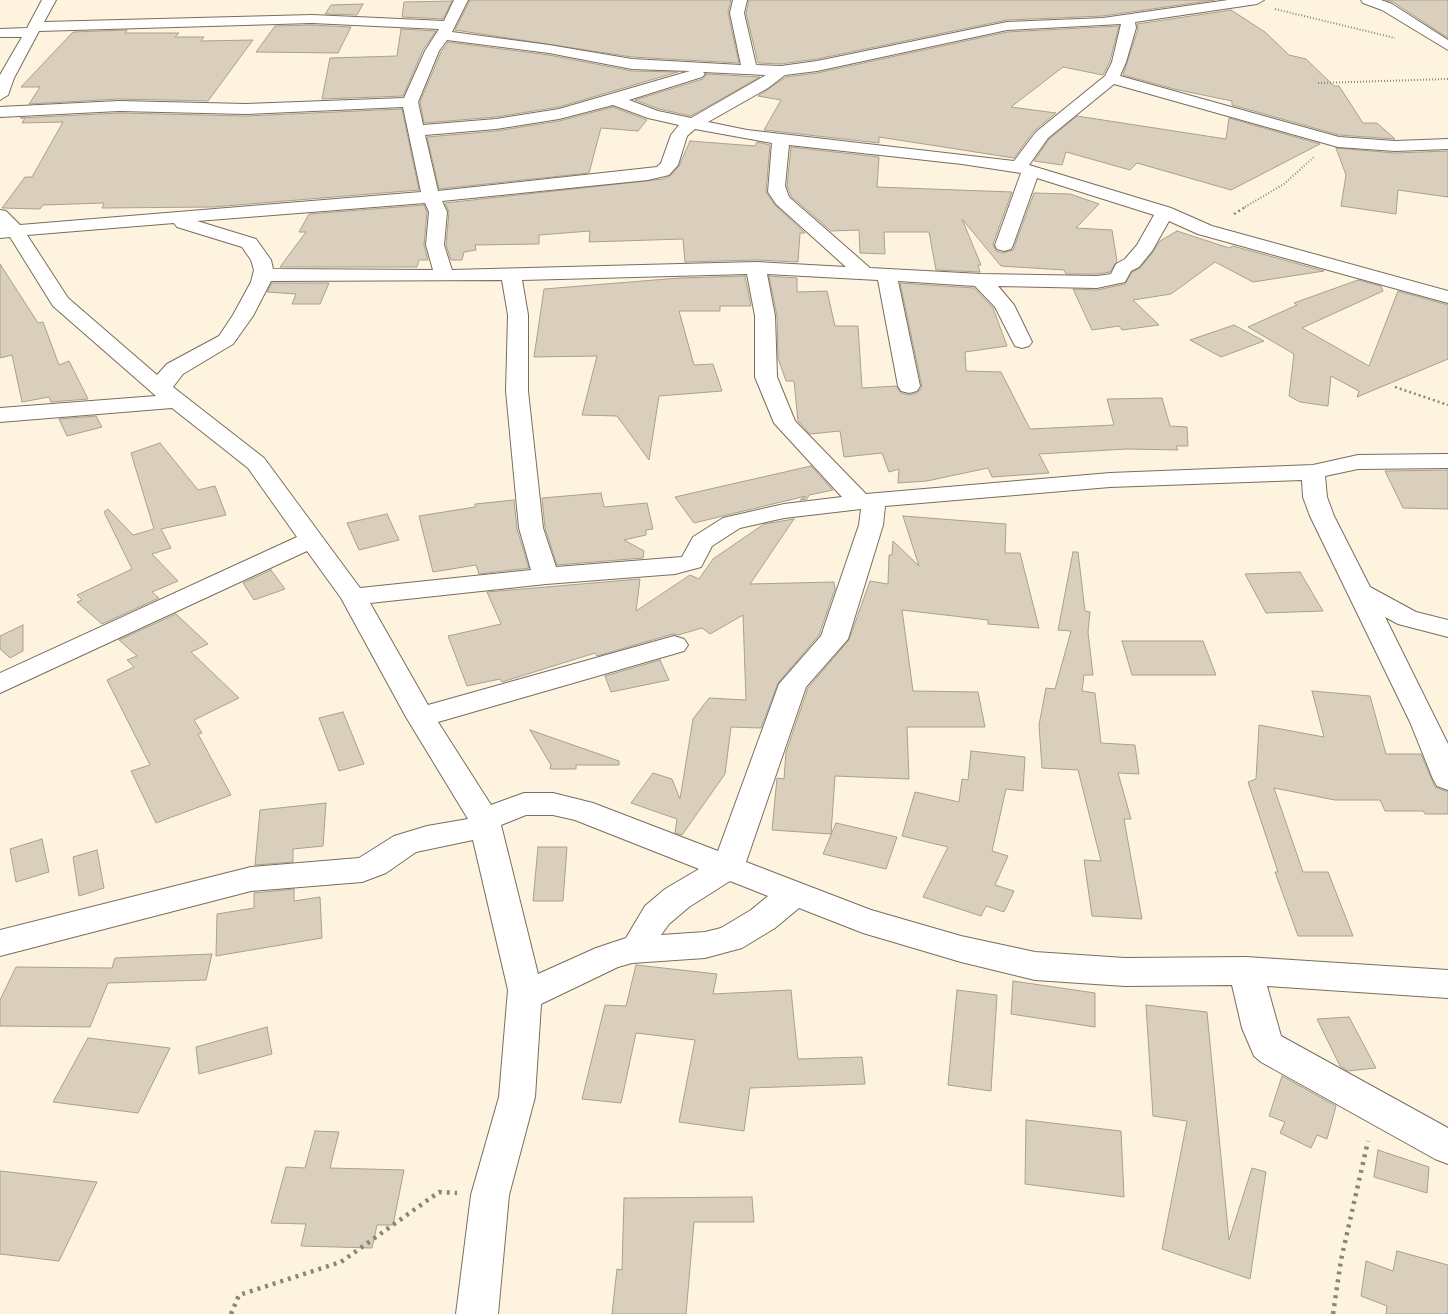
<!DOCTYPE html>
<html>
<head>
<meta charset="utf-8">
<style>
	body { margin:0 }
	canvas { display:block; background:#fef3df }
</style>
</head>
<body>
<canvas width="1448" height="1314"></canvas>
<script>
const context = document.querySelector('canvas').getContext('2d');
context.lineJoin = 'round';
function paint(path, color) { context.fillStyle = color; context.fill(path, 'evenodd'); }
const toPath = rows => new Path2D(rows.map(r => 'M' + r).join(''));
function stroke(path, color, width, dash) { context.strokeStyle = color; context.lineWidth = width; context.lineCap = dash ? 'butt' : 'round'; context.setLineDash(dash || []); context.stroke(path); }
const building = toPath([
	[470,0,731,0,728,13,739,63,632,57,455,30,470,0],
	[749,0,1215,0,1103,16,1007,20,817,59,781,64,758,63,746,13,749,0],
	[1386,0,1448,0,1448,38,1393,2,1386,0],
	[452,1,443,19,402,17,404,2,452,1],
	[363,4,357,15,325,14,331,5,363,4],
	[1231,10,1265,32,1289,55,1306,59,1334,86,1339,86,1363,123,1377,123,1395,139,1339,135,1232,105,1232,101,1174,89,1123,75,1138,29,1137,24,1231,10],
	[312,25,351,27,338,53,256,52,275,26,312,25],
	[1119,26,1110,61,1103,75,1063,67,1011,107,1056,113,1034,131,1014,158,879,137,879,143,764,130,781,100,758,96,786,77,817,73,1007,32,1119,26],
	[401,29,436,31,423,50,403,96,322,99,330,58,397,56,401,29],
	[127,30,125,33,179,33,175,37,204,37,201,41,253,40,208,101,119,99,29,104,40,87,21,87,73,32,127,30],
	[448,42,549,55,632,71,678,72,559,107,496,117,424,123,420,102,441,52,448,42],
	[707,74,760,77,691,116,659,109,635,100,703,79,707,74],
	[613,107,647,120,638,131,601,128,589,173,439,189,427,137,496,131,559,121,613,107],
	[402,109,419,190,213,207,102,208,104,203,43,205,40,209,2,208,25,177,32,177,63,122,22,123,25,118,20,118,119,113,246,116,402,109],
	[1077,116,1226,139,1229,118,1320,144,1231,190,1137,163,1130,170,1066,152,1062,165,1034,161,1049,139,1077,116],
	[690,141,755,146,757,142,770,145,766,192,775,205,805,233,800,233,798,262,756,260,685,262,683,239,589,242,590,231,539,235,539,244,475,245,476,250,464,252,462,260,451,260,446,245,449,212,445,203,663,179,670,176,679,166,690,141],
	[791,147,879,157,877,187,1012,192,993,244,996,251,1003,253,1013,250,1034,193,1070,194,1099,204,1076,228,1112,230,1117,261,1110,272,1097,274,1066,274,1064,270,1001,266,962,219,981,265,978,265,980,272,936,270,929,232,884,232,885,254,860,253,859,230,831,231,791,196,787,186,791,147],
	[1336,148,1395,153,1448,151,1448,197,1398,190,1396,214,1341,206,1346,175,1336,148],
	[424,205,427,212,424,245,428,260,419,260,417,267,280,267,306,232,299,232,309,214,424,205],
	[1177,231,1229,248,1233,246,1324,271,1253,282,1215,262,1171,294,1133,300,1159,325,1122,330,1119,326,1092,330,1073,289,1097,290,1125,284,1132,272,1140,268,1153,252,1160,241,1177,231],
	[0,264,38,323,43,322,59,365,69,361,88,399,51,402,49,397,22,402,12,355,0,358,0,264],
	[745,276,751,306,720,306,720,311,679,311,694,365,713,364,722,391,659,396,649,460,617,416,582,415,597,356,534,357,544,289,679,278,745,276],
	[769,276,797,278,797,292,827,291,835,326,858,326,862,388,896,386,901,393,909,395,917,393,922,387,900,283,974,288,993,308,1007,346,965,352,966,371,1001,372,1030,429,1114,425,1107,399,1162,398,1170,426,1187,427,1188,446,1176,446,1178,450,1127,449,1039,454,1049,473,992,477,988,468,927,481,898,483,899,469,889,472,882,453,844,457,840,431,810,434,798,421,794,381,786,381,778,358,777,316,769,276],
	[1358,280,1381,286,1383,291,1302,328,1369,366,1398,291,1448,305,1448,359,1357,397,1359,391,1331,376,1328,406,1300,402,1289,396,1294,354,1248,327,1297,305,1294,303,1358,280],
	[272,283,329,283,320,304,292,304,296,294,267,292,272,283],
	[1234,325,1264,341,1221,357,1190,340,1234,325],
	[96,416,102,427,67,436,59,419,96,416],
	[160,443,198,490,215,486,226,515,161,529,171,548,152,554,178,581,152,592,159,598,102,624,77,602,82,600,77,595,132,569,104,512,108,509,133,535,154,529,131,453,160,443],
	[811,466,833,490,809,495,807,499,800,500,806,496,694,523,675,497,811,466],
	[1448,470,1448,509,1403,508,1385,471,1448,470],
	[601,493,604,507,647,503,653,529,646,530,646,535,624,540,644,551,643,558,557,565,545,528,542,498,601,493],
	[514,500,517,529,529,568,479,574,476,565,433,572,419,516,475,507,475,504,514,500],
	[387,514,399,540,359,550,347,523,387,514],
	[903,516,1006,524,1005,553,1020,553,1039,628,988,624,988,620,902,610,913,691,978,692,985,727,907,727,909,779,835,776,831,834,772,830,777,778,784,779,786,752,808,688,849,640,870,581,888,584,889,555,892,555,893,541,919,566,903,516],
	[794,519,750,584,834,582,835,589,819,635,778,683,761,728,731,727,725,774,682,835,675,833,677,819,631,803,653,773,672,779,680,799,693,719,709,698,746,700,743,615,710,634,702,628,678,635,673,634,597,656,595,653,502,682,500,679,467,686,448,636,501,624,487,592,640,579,636,611,690,575,699,579,713,559,764,524,794,519],
	[1073,552,1078,552,1085,611,1090,612,1088,632,1093,675,1084,675,1082,691,1095,693,1101,743,1135,745,1139,774,1118,773,1131,819,1124,819,1142,919,1092,916,1084,860,1101,861,1078,770,1042,768,1039,725,1046,688,1055,689,1071,631,1058,630,1073,552],
	[271,570,285,589,254,600,243,583,271,570],
	[1300,572,1323,611,1266,613,1245,574,1300,572],
	[176,614,208,644,191,652,239,698,194,720,202,733,198,734,231,795,156,823,131,771,150,765,107,680,134,667,127,660,137,656,119,640,176,614],
	[23,625,23,651,10,658,0,649,0,636,23,625],
	[1122,641,1203,641,1216,675,1132,675,1122,641],
	[660,660,669,680,611,692,605,676,660,660],
	[1312,691,1370,696,1386,754,1421,754,1435,787,1448,792,1448,814,1425,814,1423,811,1385,811,1380,800,1335,800,1274,788,1303,872,1328,872,1353,936,1298,936,1275,872,1278,872,1248,782,1256,779,1259,725,1324,737,1312,691],
	[343,712,364,764,339,771,319,718,343,712],
	[530,730,619,761,619,765,576,765,576,769,550,769,551,765,530,730],
	[971,751,1025,757,1023,791,1006,789,992,851,1008,856,995,885,1014,891,1004,912,986,906,981,916,923,897,948,847,902,836,915,792,959,802,962,779,968,780,971,751],
	[326,803,323,846,293,849,293,862,255,865,260,810,326,803],
	[836,823,897,837,886,869,823,854,836,823],
	[42,839,49,872,16,882,10,849,42,839],
	[538,847,567,847,563,901,533,901,538,847],
	[97,850,104,888,79,896,73,857,97,850],
	[294,889,294,901,320,897,322,938,216,956,217,914,254,908,254,893,294,889],
	[212,954,206,980,108,983,90,1027,0,1026,0,1000,16,967,112,968,115,958,212,954],
	[636,965,717,974,713,994,791,990,798,1059,862,1057,865,1084,750,1088,744,1131,679,1122,695,1040,636,1033,621,1103,582,1099,605,1005,626,1006,636,965],
	[1013,981,1095,993,1095,1027,1011,1014,1013,981],
	[957,990,997,995,991,1091,948,1085,957,990],
	[1146,1005,1207,1012,1229,1240,1252,1168,1266,1172,1250,1279,1162,1249,1187,1121,1153,1116,1146,1005],
	[1349,1017,1376,1068,1348,1071,1340,1066,1317,1019,1349,1017],
	[267,1027,272,1054,199,1074,196,1047,267,1027],
	[88,1038,170,1048,138,1113,53,1102,88,1038],
	[1282,1076,1336,1106,1327,1139,1317,1135,1311,1148,1280,1133,1285,1122,1269,1116,1282,1076],
	[1026,1120,1121,1131,1124,1197,1025,1184,1026,1120],
	[315,1131,339,1132,330,1168,404,1170,393,1225,377,1225,372,1248,301,1246,306,1224,271,1223,286,1167,305,1168,315,1131],
	[1378,1150,1429,1167,1427,1193,1374,1177,1378,1150],
	[0,1171,97,1182,59,1261,0,1254,0,1171],
	[752,1197,754,1222,694,1222,686,1314,612,1314,617,1269,622,1270,624,1198,752,1197],
	[1397,1251,1448,1265,1448,1314,1386,1314,1387,1306,1361,1296,1366,1261,1393,1271,1397,1251]
]);
paint(building, '#dacfbc');
stroke(building, '#aaa08e', 1);
const minor = toPath([
	[42,0,56,0,44,22,312,15,444,21,454,0,468,0,452,32,549,45,632,59,741,65,730,13,733,0,747,0,744,13,756,65,781,66,817,61,1007,22,1103,18,1228,0,1264,0,1257,4,1135,22,1136,28,1126,62,1120,76,1339,137,1395,141,1448,139,1448,149,1395,151,1338,147,1114,84,1048,138,1029,165,1171,208,1212,226,1448,291,1448,303,1198,234,1169,221,1152,251,1139,267,1131,271,1125,282,1097,288,998,286,1014,305,1032,342,1029,346,1022,348,1015,346,995,307,975,286,898,281,920,386,917,391,909,393,901,391,898,386,878,280,767,274,775,316,777,377,795,421,866,494,1110,473,1313,465,1358,455,1448,454,1448,468,1358,469,1325,476,1327,497,1334,516,1370,587,1416,612,1448,620,1448,637,1398,624,1385,617,1448,744,1448,790,1437,786,1433,779,1410,722,1310,516,1303,497,1302,480,1110,487,885,506,883,525,848,639,806,687,746,862,871,910,961,936,1035,952,1125,958,1246,957,1448,970,1448,998,1267,986,1281,1036,1448,1128,1448,1164,1435,1159,1261,1062,1254,1056,1242,1028,1232,985,1125,986,1035,980,961,962,863,933,799,908,775,928,742,948,705,958,632,963,618,967,541,1004,535,1097,509,1195,498,1314,456,1314,471,1195,499,1097,508,990,473,840,416,852,386,873,362,882,251,891,0,956,0,930,251,867,359,858,394,836,427,826,468,819,406,717,341,598,307,551,0,693,0,673,297,537,248,468,172,408,0,422,0,408,156,396,53,306,10,237,0,238,0,210,6,211,20,225,421,192,403,107,246,114,119,111,0,117,0,107,119,101,246,104,404,98,425,51,439,29,312,23,39,31,14,78,8,95,0,100,0,75,22,37,0,37,0,29,27,28,42,0],
	[1121,24,1112,62,1105,76,1036,132,1014,161,747,130,708,122,768,88,785,75,817,71,1007,30,1121,24],
	[447,40,549,53,632,69,690,71,559,109,496,119,423,125,418,102,439,51,447,40],
	[703,72,766,75,691,118,658,111,629,100,702,77,705,74,703,72],
	[613,105,648,118,679,125,671,135,661,163,657,167,438,191,425,135,496,129,559,119,613,105],
	[695,129,772,143,768,192,776,204,846,267,756,262,452,270,444,245,447,212,442,201,648,180,669,175,678,165,687,136,695,129],
	[789,145,962,164,1021,173,995,245,997,249,1004,251,1011,249,1013,245,1037,178,1154,215,1137,245,1125,259,1116,264,1111,274,1097,276,981,274,870,268,789,197,785,186,789,145],
	[425,203,429,212,426,245,433,270,273,269,271,260,256,239,197,221,425,203],
	[174,223,177,227,242,247,251,260,254,270,251,282,233,315,219,336,167,364,157,375,68,298,27,235,174,223],
	[747,274,755,316,755,377,774,423,842,497,784,504,723,518,693,537,682,557,556,567,543,528,528,391,528,315,522,280,747,274],
	[502,280,508,315,506,391,519,528,531,570,360,588,264,458,173,387,183,374,233,344,253,316,271,281,502,280],
	[861,509,859,525,821,636,779,684,718,851,593,803,553,793,524,793,491,805,438,722,684,651,688,645,684,639,674,636,428,705,370,603,546,584,675,574,701,567,712,546,740,528,784,518,861,509],
	[526,815,553,815,575,820,699,869,665,889,645,906,626,938,596,948,538,974,501,825,526,815],
	[730,881,768,896,751,910,721,928,705,932,661,935,669,924,689,907,730,881],
	[1361,0,1381,0,1392,4,1448,40,1448,50,1382,10,1363,3,1361,0]
]);
stroke(minor, '#786e5d', 2);
stroke(toPath([
	[1275,9,1395,38],
	[1318,83,1448,79],
	[1245,207,1284,184,1314,157]
]), '#8c8577', 2, [1, 2]);
stroke(toPath([
	[1234,214,1247,206],
	[1395,387,1448,405]
]), '#8c8577', 2.5, [2, 3]);
stroke(toPath([
	[231,1314,239,1295,341,1262,439,1192,457,1193],
	[1333,1314,1341,1260,1368,1141]
]), '#8c8577', 4.5, [3, 5]);
paint(minor, '#fff');
</script>
</body>
</html>
